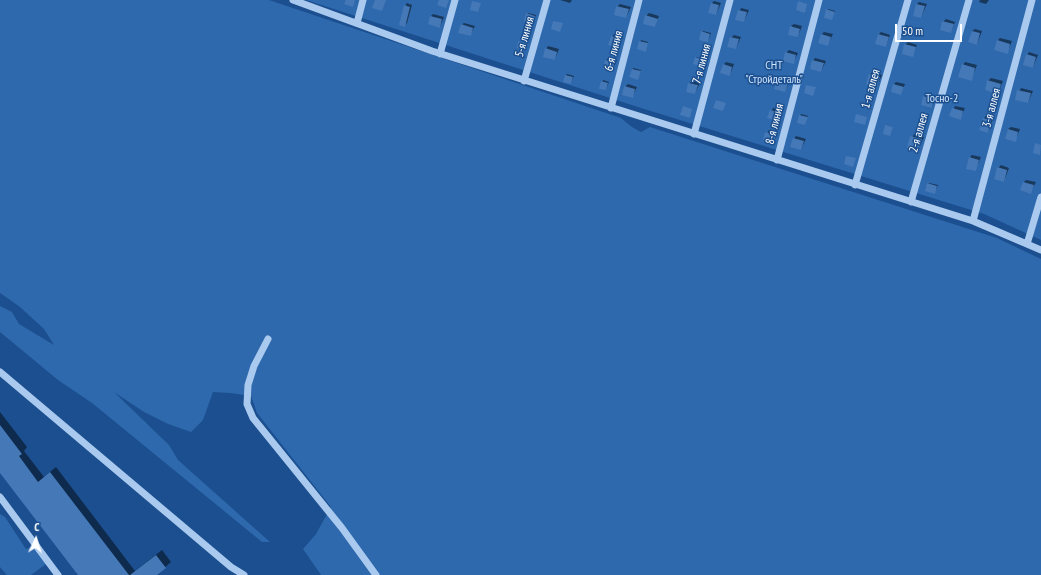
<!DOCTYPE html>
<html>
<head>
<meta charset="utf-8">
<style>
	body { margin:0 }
	#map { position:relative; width:1041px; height:575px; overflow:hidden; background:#1b4f8f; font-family:"PT Sans Narrow",sans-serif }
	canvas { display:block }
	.north { position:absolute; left:16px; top:519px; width:40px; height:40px; -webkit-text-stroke:3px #1b4f8f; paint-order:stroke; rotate:4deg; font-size:11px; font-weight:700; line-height:16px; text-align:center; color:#fff }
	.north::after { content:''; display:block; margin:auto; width:14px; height:18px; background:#fff; clip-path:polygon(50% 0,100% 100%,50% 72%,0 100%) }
	.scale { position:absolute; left:895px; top:24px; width:67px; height:18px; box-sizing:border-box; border:2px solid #fff; border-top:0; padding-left:5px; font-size:12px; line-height:14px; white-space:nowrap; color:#fff; -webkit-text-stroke:3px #1b4f8f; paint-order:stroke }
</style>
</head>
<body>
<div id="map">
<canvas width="1041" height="575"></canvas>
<div class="north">С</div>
<div class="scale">50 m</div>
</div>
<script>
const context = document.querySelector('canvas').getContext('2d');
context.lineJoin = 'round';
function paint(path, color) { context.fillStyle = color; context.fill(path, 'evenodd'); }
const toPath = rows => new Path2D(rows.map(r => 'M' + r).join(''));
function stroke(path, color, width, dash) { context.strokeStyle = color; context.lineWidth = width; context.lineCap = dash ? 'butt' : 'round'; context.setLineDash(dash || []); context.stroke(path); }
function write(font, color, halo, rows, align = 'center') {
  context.font = font + ' "PT Sans Narrow",sans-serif'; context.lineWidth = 3; context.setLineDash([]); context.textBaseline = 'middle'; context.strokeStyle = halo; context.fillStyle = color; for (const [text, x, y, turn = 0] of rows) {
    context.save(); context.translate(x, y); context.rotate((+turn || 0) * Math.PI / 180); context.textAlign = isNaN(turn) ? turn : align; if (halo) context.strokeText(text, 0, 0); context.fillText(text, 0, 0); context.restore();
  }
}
paint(toPath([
	[0,0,269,0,621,118,632,127,641,132,650,127,997,238,1041,259,1041,575,321,575,303,549,316,534,331,507,257,413,251,396,230,393,213,392,203,420,191,432,168,424,144,412,114,392,169,445,178,460,270,542,262,542,92,403,58,380,0,332,0,306,12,312,19,324,54,345,44,329,20,307,0,293],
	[306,0,1041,0,1041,240,984,214,641,108],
	[0,514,5,517,26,549,38,544,50,561,31,575,7,575,5,573,0,567]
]), '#2e69ad');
paint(toPath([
	[560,0,572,0,570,3],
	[980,0,989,0,986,4,979,2],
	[714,1,721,3,716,14,712,3],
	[919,2,927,4,921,17,917,4],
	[407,3,412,5,407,23,404,26,405,6],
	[620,4,631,7,626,17,617,7],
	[741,8,749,10,744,21,737,19],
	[828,9,835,11,832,19,827,10],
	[528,13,536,15,533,23,527,14],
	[649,13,659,16,655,26,646,16],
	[433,14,444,17,440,27,431,16],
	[946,19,955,22,951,32,943,22],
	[464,23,475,26,470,35,461,25],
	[794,24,802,26,798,36,791,26],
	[975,29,982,31,977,44,972,31],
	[703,31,711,33,708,41,702,32],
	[824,32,833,34,828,44,822,34],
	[881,32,890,35,886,46,878,35],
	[614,34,623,37,619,47,612,37],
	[734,35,741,37,736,48,731,38],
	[1000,38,1012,41,1007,53,998,40],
	[641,40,648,42,646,49,638,48],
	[908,42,917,45,912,56,905,45],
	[548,46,559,49,555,59,546,49],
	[789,50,798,53,793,63,786,53],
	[1029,52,1038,55,1033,67,1027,55],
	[696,57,705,59,702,66],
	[609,58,617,60,612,71,606,60],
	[815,58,826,61,821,71,813,61],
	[726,62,734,64,730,75,724,64],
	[965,62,977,65,971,80,963,65],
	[633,68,641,70,638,79,630,77],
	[872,72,882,75,877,86,870,75],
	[567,74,574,76,571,83,566,75],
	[780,78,790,81,785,90,778,80],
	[991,78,1003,81,998,93,988,81],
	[603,80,609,82,606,89,600,88],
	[691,81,700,83,695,93,687,91],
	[896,82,905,84,901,94,894,84],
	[628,84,637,87,632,97,625,87],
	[1021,88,1033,91,1028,102,1016,99],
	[927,94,936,97,932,107,924,96],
	[955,106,965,108,960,118,951,116],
	[773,108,783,110,778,120,769,117],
	[801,114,808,116,805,124,798,122],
	[986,116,993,118,988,132,984,118],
	[1011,127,1020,129,1015,141,1008,129],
	[769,130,778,132,774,142,764,140],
	[914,134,924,137,918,150,908,147],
	[796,136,806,139,801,149,794,139],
	[972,155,981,157,975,170,970,157],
	[1001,165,1009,168,1004,181,998,168],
	[1026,180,1036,182,1031,192,1024,182],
	[929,183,938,185,935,192,928,184],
	[0,412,27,447,24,451,44,477,56,467,135,571,162,550,171,562,156,575,79,575,0,471]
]), '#0007');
paint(toPath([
	[346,0,355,0,353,7,344,4],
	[375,0,386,0,382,11,372,8],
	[439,0,449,0,446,8,437,5],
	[472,1,481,3,478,12,470,10],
	[798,1,807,4,805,13,796,10],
	[711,3,719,5,716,15,708,13],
	[916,4,925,6,921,18,913,16],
	[404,5,410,7,405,27,399,25],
	[616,6,629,9,626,18,614,15],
	[826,9,835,12,832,20,824,18],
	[738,10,747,12,744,22,735,20],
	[526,13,535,16,533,24,524,21],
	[645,15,658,19,655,27,643,24],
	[430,16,442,19,440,28,428,24],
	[553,21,563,23,560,32,551,29],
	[942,21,954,24,951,33,940,30],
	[461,24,473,28,471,36,458,33],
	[790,26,800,29,798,37,788,35],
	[701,31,710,34,708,42,699,40],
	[972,31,980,33,977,45,968,42],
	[821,34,831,37,828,46,818,43],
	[878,34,889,37,886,47,875,44],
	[611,36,622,39,619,48,608,45],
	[730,37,739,39,736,49,727,47],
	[997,40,1010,44,1008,54,994,50],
	[518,41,528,44,526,50,517,48],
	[639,41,648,43,646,52,637,49],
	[904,44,916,47,913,57,902,54],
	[545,48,557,52,555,60,543,57],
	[785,52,796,55,794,64,783,61],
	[1026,54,1036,57,1033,68,1023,65],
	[695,57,704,60,702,67,693,64],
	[605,60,615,62,612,72,603,69],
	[812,60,824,63,821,72,810,69],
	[723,64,732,67,730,76,720,73],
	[962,64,975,68,972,81,958,77],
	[632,69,641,71,638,80,629,77],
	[869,74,880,77,877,87,866,84],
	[565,75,573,77,571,84,563,82],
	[777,80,788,83,785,92,774,89],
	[987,80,1001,84,998,94,985,90],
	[601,81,608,83,606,90,599,89],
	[688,83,698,85,695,94,686,92],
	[893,84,904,87,901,95,891,92],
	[806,85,816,87,813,96,804,93],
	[624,86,635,89,633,98,622,95],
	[1017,90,1031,93,1028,103,1015,100],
	[923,96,934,99,932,108,921,105],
	[716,100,726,103,723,111,713,108],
	[683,106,692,109,690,118,680,115],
	[952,108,963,111,961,120,949,116],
	[770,110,781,113,778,121,767,118],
	[856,114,867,117,865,125,854,122],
	[799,115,808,117,805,125,797,123],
	[983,118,991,120,988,133,979,130],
	[885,125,893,127,890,136,883,134],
	[1008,129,1018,132,1016,142,1005,139],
	[765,132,776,135,774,143,763,140],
	[910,136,922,139,918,151,907,148],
	[793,138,804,141,801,150,790,147],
	[1035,143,1041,145,1040,155,1033,153],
	[846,156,856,158,853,167,844,164],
	[969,157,979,160,976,171,966,169],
	[997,167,1007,170,1004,182,994,179],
	[1023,182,1034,185,1031,194,1020,190],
	[927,183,937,186,935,194,925,191],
	[0,425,22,454,19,456,38,482,50,472,129,575,78,575,0,473],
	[156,555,166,568,157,575,130,575]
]), '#4478b7');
stroke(toPath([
	[293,0,432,51,973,221,1041,250],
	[357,23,363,0],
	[440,54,455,0],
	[524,81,547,0],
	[611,108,639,0],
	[694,134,730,0],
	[777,160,819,0],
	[855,185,908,0],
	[911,202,969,0],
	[973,221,1032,0],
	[1027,244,1041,197],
	[268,339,254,366,248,385,247,404,253,418,342,528,376,575],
	[0,372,231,567,244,575],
	[0,497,58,575]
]), '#a9c9ee', 7);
write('12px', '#fff', '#1b4f8f', [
	["5-я линия",525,37,-74],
	["6-я линия",614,51,-75],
	["7-я линия",702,64,-75],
	["1-я аллея",871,89,-74],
	["3-я аллея",992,108,-75],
	["8-я линия",775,124,-76],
	["2-я аллея",919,133,-74]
]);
write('12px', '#cfe3fa', '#1b4f8f', [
	["СНТ",774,66],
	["\"Стройдеталь\"",774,80],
	["Тосно-2",942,99]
]);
</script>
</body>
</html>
